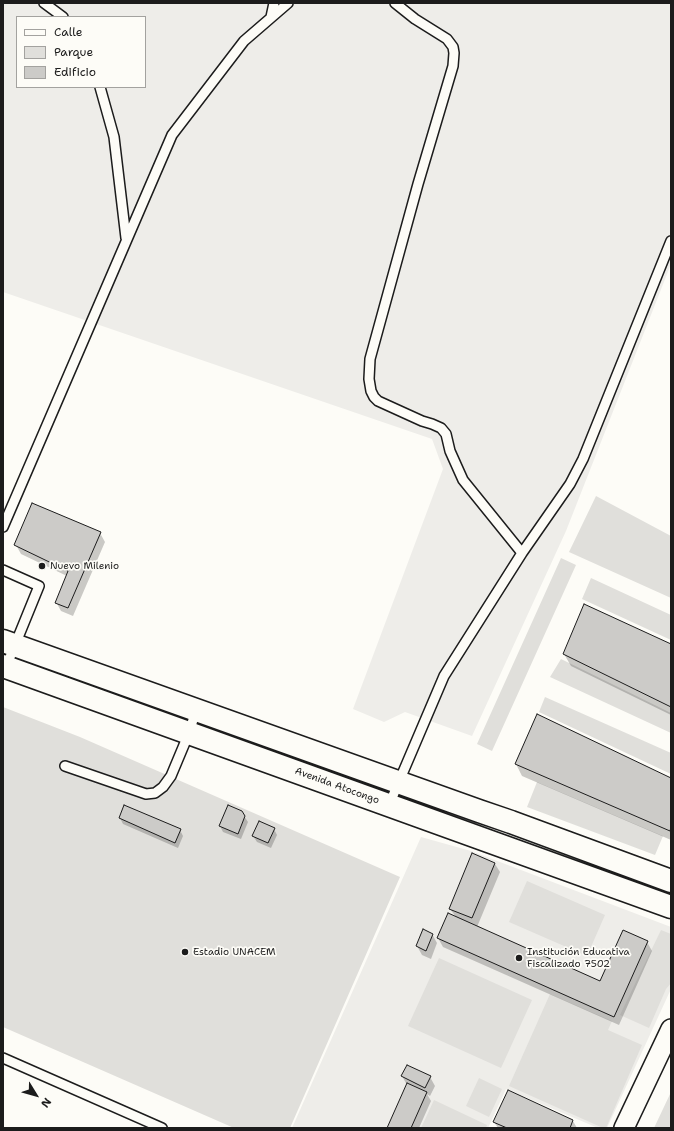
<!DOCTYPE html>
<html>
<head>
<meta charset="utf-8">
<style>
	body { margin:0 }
	#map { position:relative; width:674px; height:1131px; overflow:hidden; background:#fdfcf7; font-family:"Shantell Sans",sans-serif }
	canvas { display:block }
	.frame { position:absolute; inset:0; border:4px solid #1c1c1c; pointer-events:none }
	.legend { position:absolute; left:16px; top:16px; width:130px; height:72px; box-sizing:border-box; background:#fdfcf7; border:1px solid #a3a29f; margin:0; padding:5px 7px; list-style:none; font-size:12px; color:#1c1c1c }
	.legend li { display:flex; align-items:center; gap:8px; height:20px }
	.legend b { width:20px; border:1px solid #a3a29f }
	.north { position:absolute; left:16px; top:1075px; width:40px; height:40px; -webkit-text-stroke:3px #fdfcf7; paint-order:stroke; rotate:127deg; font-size:11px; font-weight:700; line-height:16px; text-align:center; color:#1c1c1c }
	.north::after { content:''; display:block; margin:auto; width:14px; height:18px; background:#1c1c1c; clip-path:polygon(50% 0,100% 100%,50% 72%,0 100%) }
</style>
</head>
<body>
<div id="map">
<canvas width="674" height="1131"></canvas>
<div class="frame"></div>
<ul class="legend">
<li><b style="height:5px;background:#fdfcf7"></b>Calle</li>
<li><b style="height:11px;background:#e0dfdb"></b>Parque</li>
<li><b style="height:11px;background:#cccbc8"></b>Edificio</li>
</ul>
<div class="north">N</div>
</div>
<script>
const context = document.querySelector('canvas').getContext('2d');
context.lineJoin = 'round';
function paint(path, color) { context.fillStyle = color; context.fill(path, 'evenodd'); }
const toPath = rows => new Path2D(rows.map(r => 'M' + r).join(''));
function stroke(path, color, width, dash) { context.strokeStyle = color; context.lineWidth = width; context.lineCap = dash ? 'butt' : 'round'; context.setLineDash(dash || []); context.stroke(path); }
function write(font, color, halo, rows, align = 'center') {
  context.font = font + ' "Shantell Sans",sans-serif'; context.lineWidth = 3.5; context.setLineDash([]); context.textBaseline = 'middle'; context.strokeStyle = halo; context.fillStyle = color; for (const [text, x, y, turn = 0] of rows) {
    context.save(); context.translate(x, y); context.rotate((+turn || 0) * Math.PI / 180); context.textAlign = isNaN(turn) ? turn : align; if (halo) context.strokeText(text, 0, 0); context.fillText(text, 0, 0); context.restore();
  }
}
paint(toPath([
	[3,3,671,3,671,264,566,531,472,736,405,712,384,722,353,709,443,469,432,439,3,292],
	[17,17,145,17,145,87,17,87],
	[421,837,471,851,671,927,671,989,607,1128,598,1128,506,1089,488,1128,292,1128]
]), '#eeede9');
paint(toPath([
	[596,496,671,536,671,598,569,552],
	[561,558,576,565,492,751,477,744],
	[591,578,671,615,671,640,582,599],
	[561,659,671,713,671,733,550,677],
	[545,697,671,753,671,774,539,712],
	[3,707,80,737,400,877,290,1128,234,1128,3,1027],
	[537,782,663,836,655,855,527,807],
	[527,881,605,915,587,956,509,922],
	[661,930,671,934,671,983,666,989,649,1028,620,1015],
	[439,958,532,1000,501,1068,408,1026],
	[550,994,612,1021,608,1030,642,1045,606,1128,603,1128,509,1086],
	[479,1078,502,1089,489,1117,466,1106],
	[671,1092,671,1128,654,1128],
	[434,1100,487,1125,486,1128,421,1128]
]), '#e0dfdb');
paint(toPath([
	[100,533,105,542,73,616,61,611,56,602,67,576,21,554,16,545],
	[671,645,671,715,571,666,564,654],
	[516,764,671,779,671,840,522,776],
	[244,816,248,822,241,839,223,832,220,826],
	[120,818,180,830,183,836,178,848,123,824],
	[274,829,277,835,271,848,257,842,253,836],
	[495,864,500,872,477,927,601,982,647,942,652,951,619,1025,443,947,438,938,456,917,450,909],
	[432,934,437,943,431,959,422,955,417,946],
	[402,1076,430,1077,435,1086,430,1096,427,1094,431,1101,419,1128,388,1128,407,1085],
	[508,1092,573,1121,577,1128,498,1128,494,1122]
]), '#0003');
const building = toPath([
	[32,503,101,532,68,608,55,603,68,571,14,545,32,503],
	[584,604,671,644,671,707,563,654,584,604],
	[537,714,671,778,671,827,670,831,515,764,537,714],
	[124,805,181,829,175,843,119,818,124,805],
	[228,805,242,811,245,816,238,834,219,826,228,805],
	[259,821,275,828,268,843,252,836,259,821],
	[472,853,495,863,472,918,449,909,472,853],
	[448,913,600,981,623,930,648,941,614,1017,437,938,448,913],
	[423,929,433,934,426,951,416,946,423,929],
	[407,1065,431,1076,425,1088,401,1076,407,1065],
	[407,1083,427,1092,411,1128,387,1128,407,1083],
	[508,1090,573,1120,570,1128,507,1128,493,1122,508,1090]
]);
paint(building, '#cccbc8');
stroke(building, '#1c1c1c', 1);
const lane = toPath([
	[44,3,63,17],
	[395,3,415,19,447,39,453,47,454,53,453,66,418,184,370,359,369,379,371,391,374,397,378,401,422,421,432,424,441,428,446,434,450,451,463,480,522,553],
	[271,17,274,3],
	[100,87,114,137,126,238],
	[3,527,172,135,244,41,288,3],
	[3,570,39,586,6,667],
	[65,766,146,794,155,793,163,787,171,776,189,733,196,710],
	[389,805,444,676,522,553,570,484,583,459,671,241],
	[3,1058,162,1128]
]);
const street = toPath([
	[624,1128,671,1029]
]);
const secondary = toPath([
	[3,641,479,811,511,822,671,881],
	[3,666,671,907]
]);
stroke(lane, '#1c1c1c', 12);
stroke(street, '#1c1c1c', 22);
stroke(secondary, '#1c1c1c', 25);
stroke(lane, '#fdfcf7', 9);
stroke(street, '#fdfcf7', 19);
stroke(secondary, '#fdfcf7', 22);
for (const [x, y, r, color] of [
	[42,566,4,"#1c1c1c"],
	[185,952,4,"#1c1c1c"],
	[519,958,4,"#1c1c1c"]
]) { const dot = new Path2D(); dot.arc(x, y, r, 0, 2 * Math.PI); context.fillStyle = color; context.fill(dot); stroke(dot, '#fdfcf7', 1.5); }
write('10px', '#1c1c1c', '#fdfcf7', [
	["Nuevo Milenio",50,566],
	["Estadio UNACEM",193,952],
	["Institución Educativa",527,952],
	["Fiscalizado 7502",527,964]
], 'left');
write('10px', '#1c1c1c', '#fdfcf7', [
	["Avenida Atocongo",337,786,20]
]);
</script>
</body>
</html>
